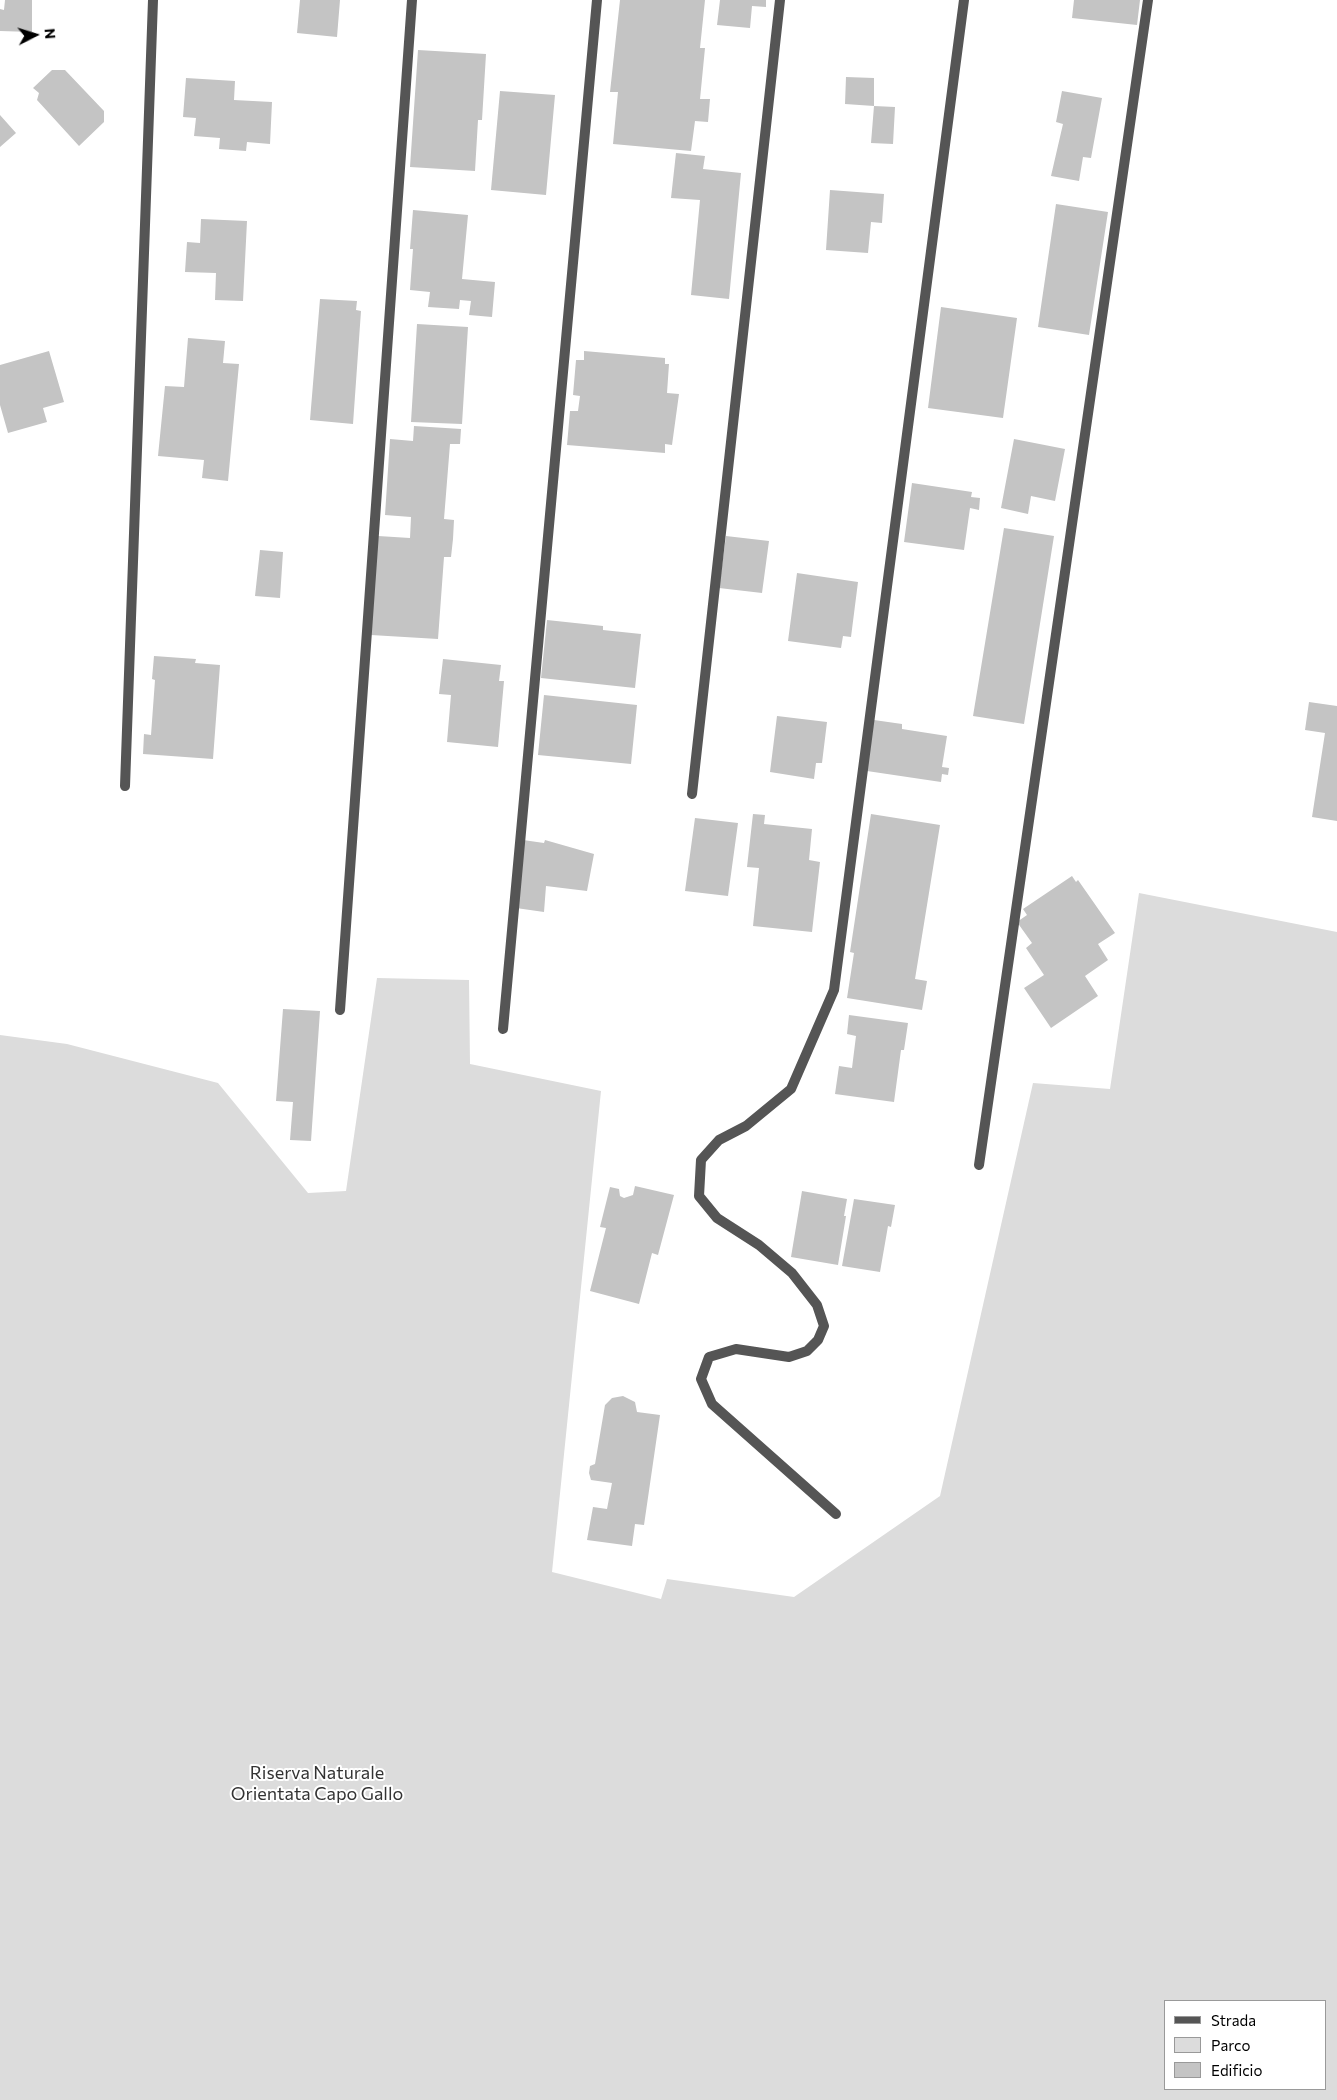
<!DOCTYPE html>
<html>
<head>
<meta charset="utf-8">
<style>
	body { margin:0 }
	#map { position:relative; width:1337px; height:2100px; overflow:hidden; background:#fff; font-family:Commissioner,sans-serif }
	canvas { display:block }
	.legend { position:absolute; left:1164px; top:2000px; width:162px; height:90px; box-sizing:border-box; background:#fff; border:1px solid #999; margin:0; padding:6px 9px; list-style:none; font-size:15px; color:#000 }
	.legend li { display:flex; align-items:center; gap:10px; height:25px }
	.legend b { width:25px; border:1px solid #999 }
	.north { position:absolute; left:10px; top:10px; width:50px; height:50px; -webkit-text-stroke:4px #fff; paint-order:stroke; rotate:85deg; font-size:14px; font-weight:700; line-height:20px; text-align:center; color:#000 }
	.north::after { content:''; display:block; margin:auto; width:18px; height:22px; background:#000; clip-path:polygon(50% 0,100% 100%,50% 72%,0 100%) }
</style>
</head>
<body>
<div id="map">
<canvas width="1337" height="2100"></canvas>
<ul class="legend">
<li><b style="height:6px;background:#555"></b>Strada</li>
<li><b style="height:14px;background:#dcdcdc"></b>Parco</li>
<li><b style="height:14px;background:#c4c4c4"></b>Edificio</li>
</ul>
<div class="north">N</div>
</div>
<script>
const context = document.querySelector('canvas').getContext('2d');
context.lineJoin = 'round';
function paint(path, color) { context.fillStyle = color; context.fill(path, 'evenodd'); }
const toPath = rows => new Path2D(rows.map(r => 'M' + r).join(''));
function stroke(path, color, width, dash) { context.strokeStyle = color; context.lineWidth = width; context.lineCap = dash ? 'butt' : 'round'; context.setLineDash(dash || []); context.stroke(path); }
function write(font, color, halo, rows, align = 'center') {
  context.font = font + ' Commissioner,sans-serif'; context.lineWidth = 4; context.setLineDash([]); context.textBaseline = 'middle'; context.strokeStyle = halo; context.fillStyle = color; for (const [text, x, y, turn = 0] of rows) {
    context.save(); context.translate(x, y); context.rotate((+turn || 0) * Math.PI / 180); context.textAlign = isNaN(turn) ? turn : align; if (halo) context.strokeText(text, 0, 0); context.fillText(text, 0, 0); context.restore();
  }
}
paint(toPath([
	[1139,893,1337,932,1337,2100,0,2100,0,1035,67,1044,218,1083,308,1193,346,1191,377,978,469,980,470,1064,601,1091,552,1572,661,1599,667,1579,794,1597,940,1496,1033,1083,1110,1089],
	[1326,2001,1326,2089,1166,2089,1166,2001]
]), '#dcdcdc');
paint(toPath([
	[5,0,32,0,32,32,0,31,0,9,4,10],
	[300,0,340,0,337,37,297,33],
	[620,0,705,0,700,48,705,48,700,99,710,99,708,122,695,121,691,151,613,144,618,92,610,92],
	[720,0,766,0,766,7,752,6,750,28,717,25],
	[1074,0,1140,0,1137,25,1072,18],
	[418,50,486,54,482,120,478,120,475,171,410,167],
	[52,70,65,70,104,111,104,122,79,146,37,100,39,93,33,88],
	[846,77,874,78,874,106,845,104],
	[186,78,235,81,234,100,272,102,270,144,247,142,246,151,219,149,220,138,194,136,196,118,183,117],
	[500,91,555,95,546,195,491,190],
	[1062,91,1102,98,1091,158,1083,157,1079,181,1051,176,1063,124,1056,122],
	[874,106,895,107,893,144,871,143],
	[0,115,16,133,0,147],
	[676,153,705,156,703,169,741,173,729,299,691,295,700,200,671,198],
	[830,190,884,194,882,223,871,222,868,253,826,250],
	[1056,204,1108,212,1089,335,1038,327],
	[413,210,468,215,462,279,495,282,492,317,469,315,471,301,460,300,459,309,428,307,430,292,410,290,413,249,410,249],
	[201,219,247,221,243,301,215,300,216,273,185,272,187,242,200,243],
	[320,299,357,301,356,310,361,311,353,424,310,420],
	[941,307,1017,318,1003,418,928,408],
	[417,324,468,327,462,424,411,422],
	[188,338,225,341,223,363,239,364,228,481,202,478,204,460,158,456,165,386,184,387],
	[49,351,64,402,43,408,47,422,8,433,0,405,0,365],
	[584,351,665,358,665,364,669,364,667,393,679,394,672,445,665,444,665,453,567,445,570,411,578,411,580,396,573,395,576,360,584,360],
	[414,426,461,429,460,444,450,444,444,519,454,520,453,539,451,557,444,557,438,639,371,635,378,536,410,538,411,517,385,515,390,439,413,441],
	[1014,439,1065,449,1055,501,1031,496,1028,514,1001,508],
	[912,483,972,492,971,497,980,498,979,510,970,508,964,550,904,542],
	[1004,528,1054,536,1024,724,973,716],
	[726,536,769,541,762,593,719,588],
	[260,550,283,552,280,598,255,596],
	[797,573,858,582,851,637,843,636,841,648,788,641],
	[547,620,603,626,603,630,641,634,635,688,541,678],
	[154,656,196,659,195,663,220,665,213,759,143,754,144,734,151,735,155,680,152,679],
	[443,659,501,665,499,681,504,681,498,747,447,742,451,695,439,694],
	[544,695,637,705,631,764,538,755],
	[1309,702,1337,706,1337,821,1312,817,1325,733,1305,730],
	[777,716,827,722,822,763,816,763,814,779,770,772],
	[874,720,902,724,902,729,947,736,942,767,949,768,948,775,942,774,941,782,867,771],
	[753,814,765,815,764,824,812,829,809,860,820,862,812,932,753,926,759,868,747,867],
	[871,814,940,825,915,979,927,981,922,1010,847,998,854,953,850,952],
	[695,818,738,823,728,896,685,891],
	[523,840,544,843,545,840,594,854,587,891,546,886,544,912,516,908],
	[1072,876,1076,882,1078,880,1115,933,1098,944,1108,960,1085,976,1098,996,1051,1028,1024,988,1044,975,1026,948,1032,943,1017,922,1027,915,1023,909],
	[283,1009,320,1011,311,1141,290,1140,293,1102,276,1101],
	[849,1015,908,1023,904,1050,901,1050,894,1102,835,1094,839,1066,852,1068,856,1036,847,1034],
	[635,1186,674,1195,658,1255,652,1253,639,1304,590,1291,606,1228,600,1227,610,1187,619,1189,620,1196,624,1198,633,1195],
	[802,1191,847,1199,844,1216,846,1216,838,1265,791,1257],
	[854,1199,895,1205,891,1227,888,1226,880,1272,842,1266],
	[623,1396,635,1402,637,1412,660,1415,644,1525,635,1524,632,1546,587,1540,593,1507,607,1509,612,1483,591,1480,589,1473,590,1466,595,1464,605,1405,612,1398]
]), '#c4c4c4');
stroke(toPath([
	[125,786,153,0],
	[692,794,780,0],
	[340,1010,412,0],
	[503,1029,597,0],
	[979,1165,1148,0],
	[836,1514,712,1404,701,1379,709,1357,736,1349,789,1357,807,1351,818,1340,824,1326,817,1305,792,1273,759,1245,717,1218,699,1196,701,1160,719,1140,746,1126,791,1089,834,990,964,0]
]), '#555', 10);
write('18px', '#333', '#fff', [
	["Riserva Naturale",317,1773],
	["Orientata Capo Gallo",317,1794]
]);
</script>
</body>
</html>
